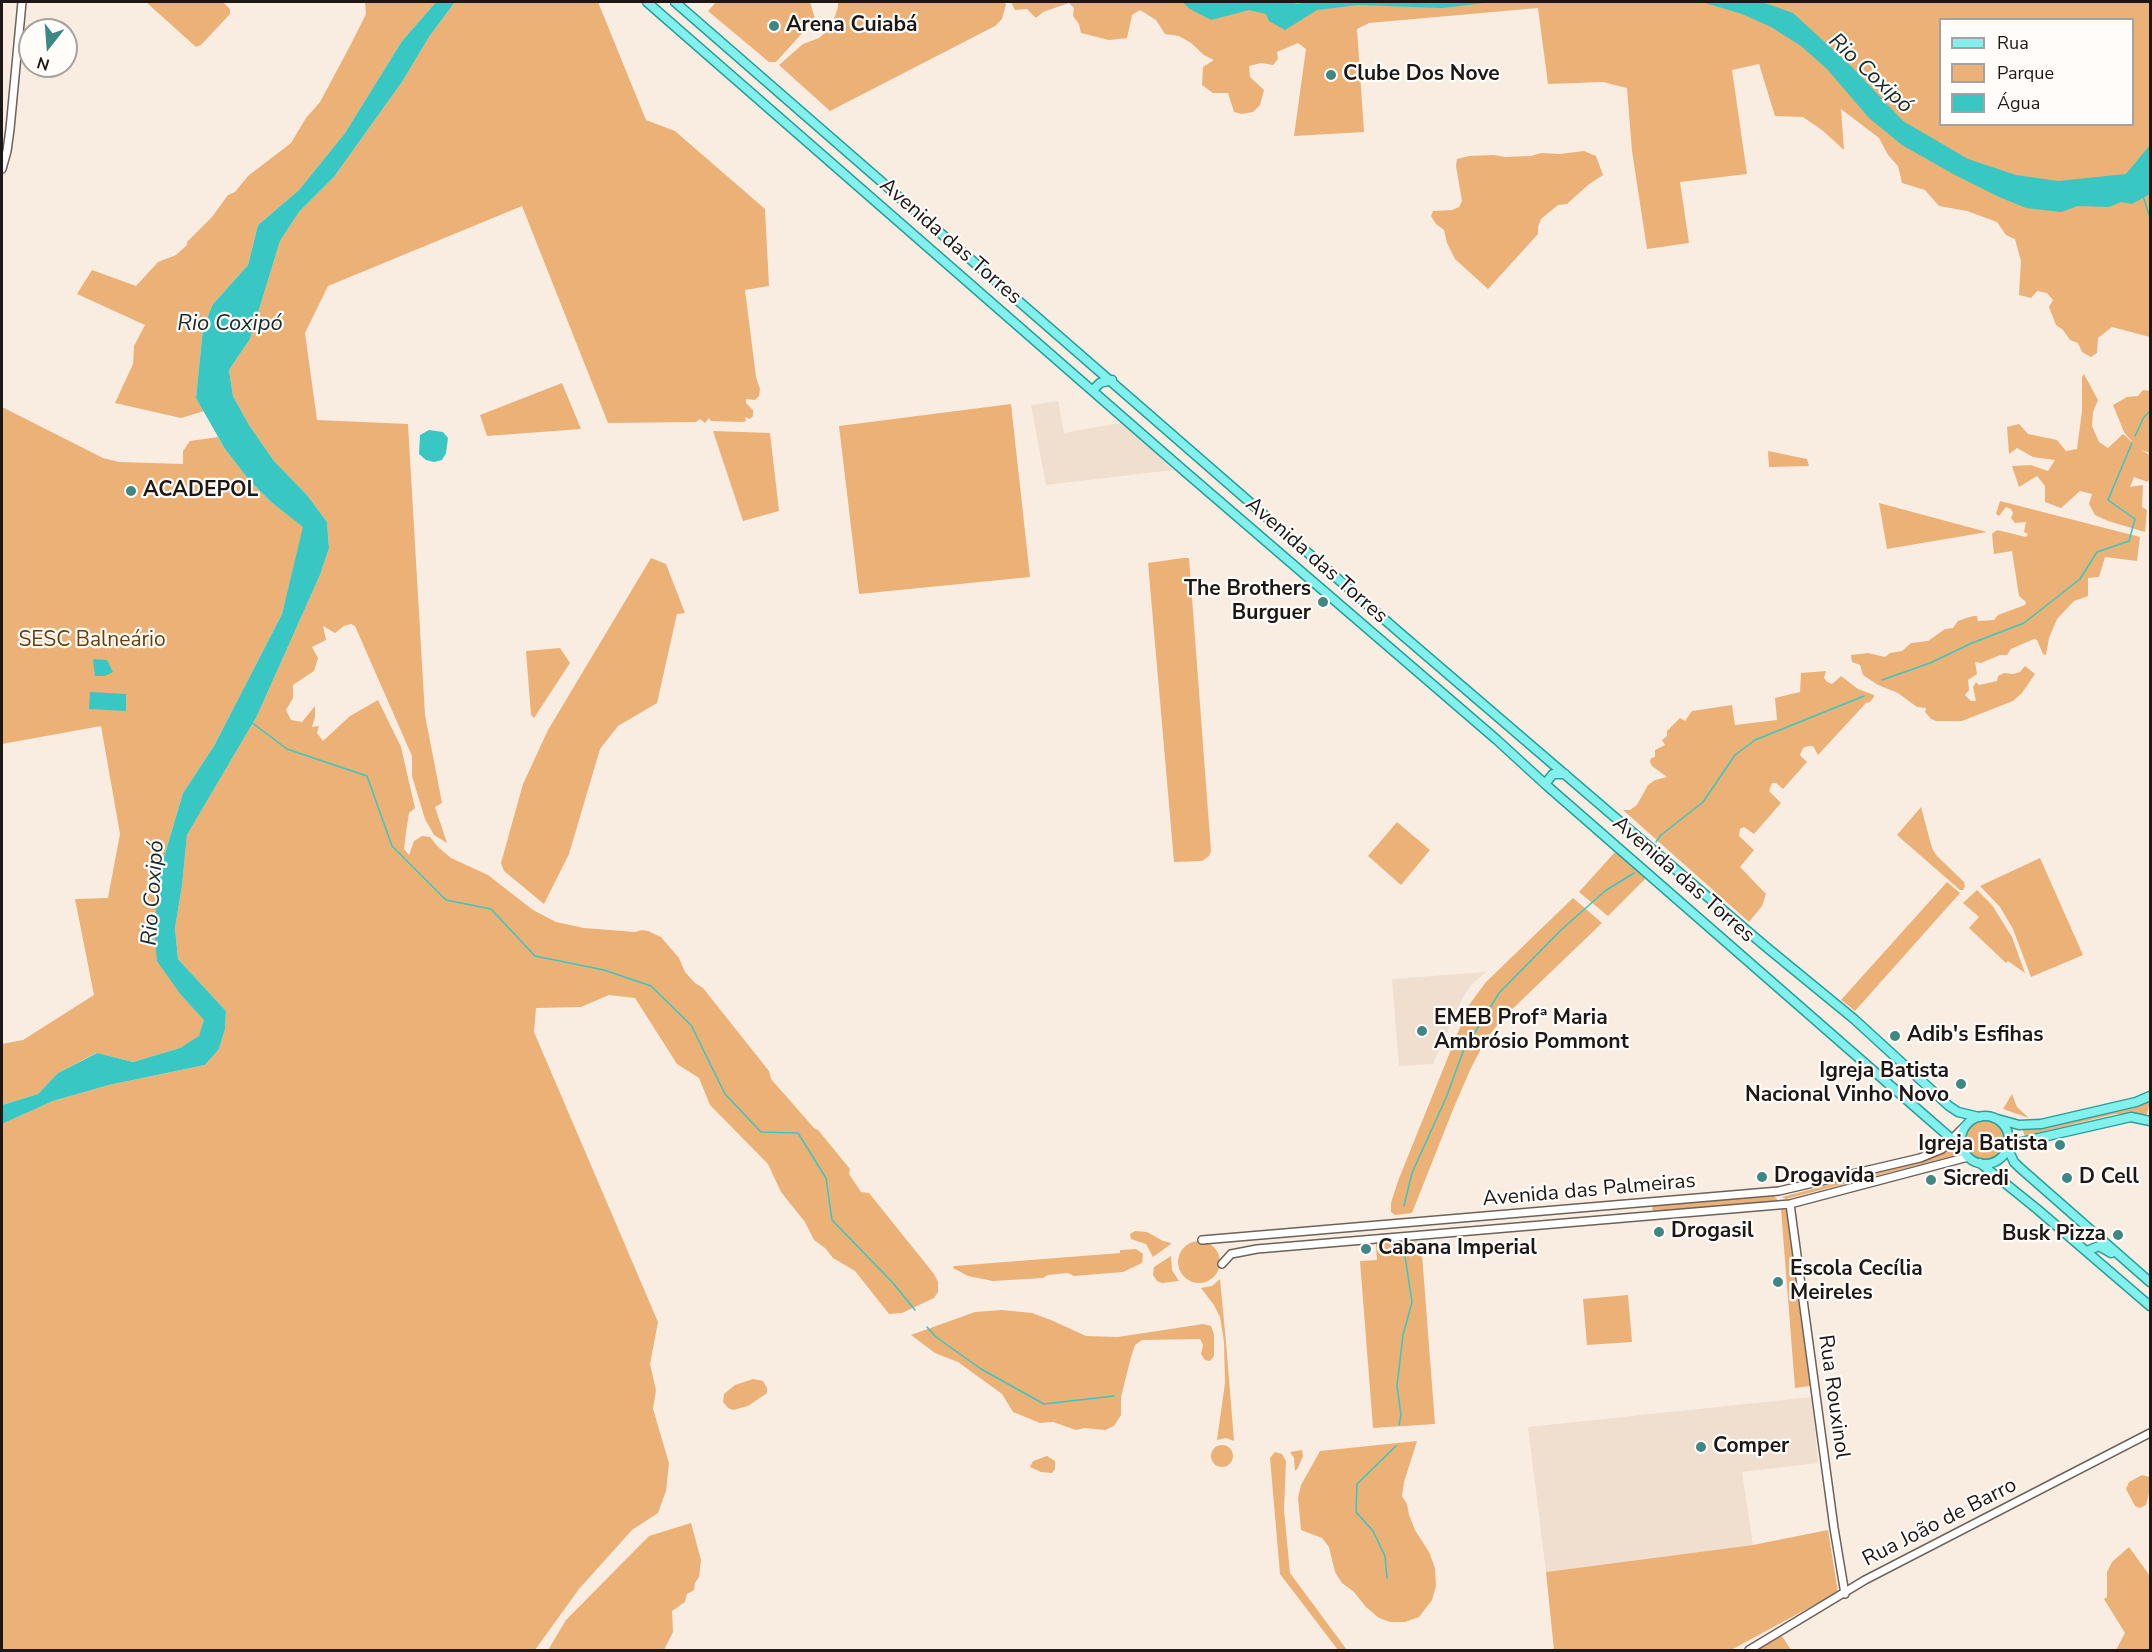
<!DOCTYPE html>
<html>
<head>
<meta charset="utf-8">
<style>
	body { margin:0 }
	#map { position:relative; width:2152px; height:1652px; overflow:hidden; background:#f9ede2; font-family:"Nunito Sans",sans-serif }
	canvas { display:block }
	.frame { position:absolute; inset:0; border:3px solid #1d1815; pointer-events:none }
	.legend { position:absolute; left:1939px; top:18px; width:195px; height:108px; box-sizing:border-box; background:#fffcfa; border:2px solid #a5a19e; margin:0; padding:8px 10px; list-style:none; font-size:18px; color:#1d1815 }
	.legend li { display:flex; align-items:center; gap:12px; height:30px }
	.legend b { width:30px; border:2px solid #a5a19e }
	.north { position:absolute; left:18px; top:18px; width:60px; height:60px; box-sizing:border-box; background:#fffcfa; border:2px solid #a5a19e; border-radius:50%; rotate:197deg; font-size:16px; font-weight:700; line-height:24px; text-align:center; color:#1d1815 }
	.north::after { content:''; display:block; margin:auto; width:21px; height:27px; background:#3f8784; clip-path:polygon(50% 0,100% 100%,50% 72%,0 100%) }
</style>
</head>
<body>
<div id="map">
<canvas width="2152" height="1652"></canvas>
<div class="frame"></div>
<ul class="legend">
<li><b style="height:8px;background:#82f1ee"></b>Rua</li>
<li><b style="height:16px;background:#ebb177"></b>Parque</li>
<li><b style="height:16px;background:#38c7c3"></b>Água</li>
</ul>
<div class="north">N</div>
</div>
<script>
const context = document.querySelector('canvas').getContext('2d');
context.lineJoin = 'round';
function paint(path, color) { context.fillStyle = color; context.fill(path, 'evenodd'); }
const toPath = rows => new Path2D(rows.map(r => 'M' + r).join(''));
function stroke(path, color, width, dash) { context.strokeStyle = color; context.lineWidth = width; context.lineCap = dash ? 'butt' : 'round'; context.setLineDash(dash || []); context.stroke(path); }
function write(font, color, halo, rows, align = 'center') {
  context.font = font + ' "Nunito Sans",sans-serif'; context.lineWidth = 4.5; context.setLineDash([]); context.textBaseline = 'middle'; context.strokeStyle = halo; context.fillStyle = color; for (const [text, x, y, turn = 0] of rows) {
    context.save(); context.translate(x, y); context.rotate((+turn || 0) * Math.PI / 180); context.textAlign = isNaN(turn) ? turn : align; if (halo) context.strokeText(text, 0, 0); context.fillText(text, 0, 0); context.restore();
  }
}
paint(toPath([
	[1058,401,1064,433,1124,422,1173,470,1046,485,1031,405],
	[1486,972,1471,985,1462,999,1433,1064,1399,1066,1392,979],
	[1812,1397,1818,1463,1742,1472,1753,1545,1546,1572,1528,1427]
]), '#f0dece');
paint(toPath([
	[146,2,223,2,230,9,230,14,201,45,196,47],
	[365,2,436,2,402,41,345,133,299,190,258,225,248,265,213,304,203,328,196,398,204,411,181,418,115,403,133,364,134,346,145,325,77,294,92,270,136,286,158,262,176,255,187,245,187,242,212,217,228,195,235,192,248,176,291,143,306,118,320,102,350,46,366,14],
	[455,2,598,2,646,120,675,131,765,209,769,286,745,290,756,377,760,389,759,396,755,400,746,399,746,403,753,410,753,416,750,419,745,417,746,421,742,422,711,421,709,418,705,423,700,419,696,422,608,423,522,206,328,286,305,333,317,420,408,424,425,715,442,803,435,807,447,843,434,835,425,819,412,776,412,756,355,626,351,624,344,626,335,633,323,626,326,640,312,647,318,658,314,671,293,685,293,698,286,710,291,720,302,722,315,706,315,717,312,727,319,726,317,733,323,741,350,716,378,700,401,747,415,808,409,813,406,832,404,849,409,855,414,841,422,836,430,837,439,848,451,858,488,875,533,910,556,922,584,928,635,932,642,930,648,931,661,937,679,958,685,972,695,983,703,988,769,1071,771,1079,814,1128,818,1130,850,1169,849,1174,861,1192,869,1193,934,1274,938,1282,938,1292,934,1298,902,1313,889,1314,855,1271,833,1258,825,1248,814,1240,805,1222,781,1192,768,1164,710,1105,699,1078,677,1064,635,998,609,995,581,1007,536,1008,534,1032,658,1322,650,1364,656,1390,653,1409,669,1463,666,1491,658,1513,632,1530,579,1589,535,1650,2,1650,2,1124,53,1101,109,1085,205,1065,219,1049,225,1029,226,1011,178,959,175,928,182,886,187,835,257,716,320,575,329,548,327,522,307,495,274,461,249,425,233,396,229,370,250,339,280,241,299,212,334,177,402,82,429,37],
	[716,2,810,2,815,19,776,62,769,62,708,11],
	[838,2,1003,2,1006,4,1002,19,995,26,830,111,779,65,803,44,819,38,831,28,838,7],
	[1011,2,2150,2,2150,337,2112,327,2098,338,2097,353,2091,357,2082,352,2078,343,2070,340,2063,330,2056,325,2049,307,2053,300,2047,293,2037,291,2031,298,2019,295,2021,261,2015,239,2006,235,1997,222,1967,211,1939,206,1925,190,1902,183,1898,166,1888,155,1879,138,1841,109,1844,150,1822,130,1803,117,1775,116,1759,64,1732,70,1747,174,1680,182,1689,243,1647,249,1632,151,1627,88,1603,82,1548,84,1538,8,1369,23,1357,29,1364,132,1294,136,1306,49,1298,43,1277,52,1278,59,1273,65,1261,63,1249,66,1250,77,1264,90,1260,105,1253,112,1242,114,1234,112,1228,93,1213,93,1202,85,1203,67,1214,60,1204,55,1191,43,1179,36,1165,34,1156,20,1140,10,1132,15,1127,38,1109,40,1081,33,1079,24,1073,16,1074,8,1069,3,1043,12,1036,18,1027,9,1015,10],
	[1940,20,2132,20,2132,124,1940,124],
	[1584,151,1596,156,1603,175,1588,185,1567,204,1558,205,1541,219,1538,227,1538,234,1488,289,1455,259,1447,243,1444,230,1436,224,1431,216,1433,211,1452,210,1459,207,1462,201,1456,166,1457,159,1469,156,1494,155,1505,157,1531,156,1541,153,1560,154],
	[2084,374,2098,400,2093,412,2092,426,2099,442,2108,448,2123,434,2134,444,2124,432,2113,405,2127,397,2138,396,2143,390,2150,391,2150,453,2141,450,2150,455,2150,475,2148,482,2134,477,2130,487,2143,485,2142,507,2147,510,2145,532,2108,521,2095,515,2089,504,2092,494,2080,491,2061,508,2045,502,2045,486,2037,476,2019,487,2012,466,2031,465,2048,471,2055,460,2033,457,2017,448,2009,454,2007,427,2019,424,2028,434,2057,440,2066,451,2077,449,2082,411,2082,377],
	[562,383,581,429,487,436,480,415],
	[1011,404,1030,577,859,594,839,426],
	[2,407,103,458,119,462,183,464,183,451,190,441,218,437,225,449,249,480,271,502,304,527,282,614,214,746,183,793,161,867,181,995,205,1020,199,1037,180,1048,133,1062,96,1053,58,1073,38,1094,2,1105,2,1044,23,1040,94,995,75,899,108,898,120,834,101,726,2,744],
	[713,431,770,433,779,511,743,521],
	[1768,451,1807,459,1809,466,1769,467],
	[2000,501,2140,537,2137,561,2105,557,2099,577,2088,578,2088,596,2074,601,2057,619,2049,638,2046,655,2043,654,2037,640,2034,639,2011,649,2007,655,2000,655,1981,663,1975,662,1977,674,1968,680,1969,690,1965,695,1971,701,1976,701,1973,687,1976,682,1979,685,1997,681,1998,676,2004,673,2013,674,2020,672,2025,666,2035,674,2022,693,2013,701,1962,721,1936,721,1931,719,1925,712,1926,708,1917,707,1898,693,1878,685,1863,675,1860,665,1852,662,1851,655,1868,653,1885,657,1890,653,1902,651,1911,643,1928,641,1945,629,1953,628,1958,621,1966,618,1974,616,1977,616,1978,621,1994,620,1998,615,2025,605,2026,602,2019,596,2012,551,1994,554,1992,534,1997,530,2026,537,2028,534,2024,532,2026,522,2015,523,2011,518,2013,513,2011,509,2006,507,1999,516,1996,514],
	[1879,503,1987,532,1887,549],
	[651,558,666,564,685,613,677,614,657,703,618,726,600,749,569,854,544,904,504,871,501,863,523,784,548,730],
	[1183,558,1189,558,1211,851,1209,856,1202,861,1174,862,1148,563],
	[560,648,570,663,534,718,531,715,526,651],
	[1826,671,1824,678,1827,682,1832,684,1841,676,1858,689,1874,695,1874,697,1870,702,1866,703,1818,755,1813,746,1808,746,1803,748,1800,755,1807,762,1783,789,1776,783,1772,783,1769,791,1781,803,1754,834,1744,827,1740,829,1739,836,1754,850,1740,867,1766,894,1762,906,1749,922,1623,810,1630,810,1637,805,1648,785,1655,780,1667,777,1652,766,1650,762,1651,758,1655,757,1655,750,1665,745,1662,740,1667,736,1667,731,1680,718,1685,721,1692,711,1732,705,1735,725,1777,720,1775,698,1800,692,1801,673],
	[1921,807,1932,848,1936,855,1964,882,1965,886,1963,890,1960,890,1897,835],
	[1397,822,1430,850,1401,885,1368,856],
	[1615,852,1646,878,1608,916,1579,892],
	[2040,858,2083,955,2031,977,2013,929,2000,907,1980,886],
	[1947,882,1960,893,1855,1011,1841,1000],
	[1977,890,1992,905,2012,937,2025,973,2008,961,2006,963,1969,928,1979,917,1963,903],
	[1573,898,1602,923,1504,1017,1486,1039,1471,1068,1454,1107,1412,1213,1395,1215,1391,1212,1391,1203,1398,1181,1469,1005,1486,982],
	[2012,1094,2017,1107,2029,1118,2003,1109],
	[2150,1101,2147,1114,2115,1114,2025,1136,2021,1126,2048,1127],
	'1964 1140a21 21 0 1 1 42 0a21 21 0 1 1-42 0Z',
	[1952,1145,1964,1153,1786,1199,1782,1197,1927,1159],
	[1773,1195,1777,1199,1777,1202,1654,1211,1652,1209,1653,1206,1668,1202],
	[1781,1209,1786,1210,1810,1386,1795,1388],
	[1135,1231,1147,1232,1163,1241,1171,1243,1171,1244,1153,1257,1146,1244,1131,1239,1130,1234],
	[1421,1241,1435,1424,1373,1428,1360,1261,1377,1260,1376,1244],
	'1178 1262a21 21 0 1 1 42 0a21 21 0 1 1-42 0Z',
	[1136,1249,1143,1254,1142,1263,1123,1272,1074,1276,1068,1273,1048,1275,1043,1278,993,1281,968,1276,953,1268,954,1266,1120,1253,1120,1250],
	[1171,1256,1172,1270,1179,1281,1162,1283,1157,1281,1153,1275,1154,1267],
	[1220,1279,1226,1342,1234,1441,1226,1438,1217,1440,1225,1383,1224,1342,1220,1317,1214,1305,1201,1288,1212,1286],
	[1628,1295,1632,1342,1587,1345,1583,1299],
	[1002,1310,1032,1313,1051,1320,1086,1336,1118,1337,1203,1324,1211,1326,1214,1334,1214,1356,1210,1361,1205,1360,1201,1354,1203,1345,1200,1339,1142,1340,1135,1345,1131,1357,1121,1397,1121,1415,1114,1426,1105,1430,1084,1428,1076,1430,1053,1422,1040,1423,1013,1412,1002,1394,958,1362,935,1353,911,1335,975,1312],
	[753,1379,763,1381,767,1388,767,1393,748,1406,733,1410,728,1408,723,1402,724,1394,735,1385],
	[1417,1441,1404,1482,1402,1496,1407,1504,1409,1515,1415,1530,1429,1552,1435,1568,1436,1586,1432,1600,1419,1617,1405,1622,1390,1622,1379,1618,1366,1607,1354,1592,1342,1583,1335,1572,1329,1547,1322,1538,1301,1530,1298,1498,1301,1485,1320,1451],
	'1211 1456a11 11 0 1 1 22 0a11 11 0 1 1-22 0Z',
	[1302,1450,1303,1456,1298,1468,1295,1471,1294,1458,1290,1452],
	[1275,1452,1282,1454,1286,1461,1284,1510,1290,1573,1347,1650,1338,1650,1280,1574,1270,1458],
	[1047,1456,1055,1461,1055,1469,1052,1473,1041,1472,1030,1467,1033,1461],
	[2142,1475,2150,1477,2150,1489,2146,1505,2140,1508,2135,1506,2126,1489,2129,1482],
	[691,1523,701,1560,699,1577,695,1583,694,1590,687,1594,685,1602,672,1611,673,1632,664,1650,548,1650,566,1620,649,1536],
	[1828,1530,1838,1592,1731,1650,1554,1650,1546,1572,1753,1545],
	[2129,1547,2150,1576,2150,1650,2116,1650,2125,1633,2104,1599,2107,1597,2107,1572,2112,1562],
	[1782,1636,1791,1650,1755,1650]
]), '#ebb177');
paint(toPath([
	[436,2,455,2,429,37,402,82,334,177,299,212,280,241,250,339,229,370,233,396,249,425,274,461,307,495,327,522,329,548,320,575,257,716,187,835,182,886,175,928,178,959,226,1011,225,1029,219,1049,205,1065,109,1085,53,1101,2,1124,2,1105,38,1094,58,1073,97,1053,133,1062,180,1048,199,1036,204,1020,181,995,157,961,154,929,161,867,183,793,214,746,282,614,303,527,271,502,249,480,225,449,196,398,203,328,213,304,248,265,258,225,299,190,345,133,402,41],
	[1182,2,1291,2,1297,4,1305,2,1493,2,1442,8,1358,5,1317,10,1285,30,1269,21,1266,14,1249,10,1211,20,1190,9],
	[1702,2,1762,2,1793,13,1853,68,1903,121,1968,159,2016,175,2058,181,2126,174,2150,145,2150,194,2132,204,2121,202,2109,207,2078,206,2061,212,2026,208,1999,197,1953,174,1902,145,1869,118,1827,69,1801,46,1771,27,1742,14],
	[429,430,443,432,448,438,446,453,442,460,434,462,426,460,419,454,420,435],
	[93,659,107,660,113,672,105,676,95,676],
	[90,692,126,694,126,711,89,709]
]), '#38c7c3');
stroke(toPath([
	[2143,196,2150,218],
	[2135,436,2144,417,2150,411],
	[1882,680,1930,663,1972,643,2024,623,2080,579,2097,552,2129,541,2135,519,2108,500,2132,443],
	[251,722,287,749,367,776,392,846,446,900,491,909,535,956,604,970,651,986,691,1025,725,1094,761,1132,798,1133,826,1178,832,1220,893,1283,915,1310],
	[1656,842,1661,835,1703,802,1735,755,1755,740,1864,696],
	[1404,1206,1412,1173,1446,1098,1463,1052,1499,993,1561,930,1605,891,1634,873],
	[927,1327,936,1337,981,1369,1044,1404,1114,1396],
	[1399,1425,1401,1415,1397,1386,1403,1335,1412,1302,1403,1243],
	[1387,1578,1385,1556,1373,1531,1356,1512,1357,1484,1396,1446]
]), '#38c7c3', 1.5);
const minor = toPath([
	[2,169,7,151,10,129,22,2],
	[1790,1204,1834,1528,1845,1594],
	[1202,1240,1779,1191,1920,1158,1942,1149,1964,1127],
	[1222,1264,1231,1254,1257,1249,1790,1204,1968,1157],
	[1749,1650,1865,1580,2150,1433]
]);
const major = toPath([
	[647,2,1182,469,1497,740,1545,784,1962,1148],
	[675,2,1400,633,1765,946,1854,1019,1949,1106,1958,1112,1979,1117],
	[1093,390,1100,383,1112,380],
	[1545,784,1553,774,1565,774],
	'1961 1140a24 24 0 1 1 48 0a24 24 0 1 1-48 0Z',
	[1994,1118,2019,1125,2041,1124,2136,1102,2150,1096],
	[2008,1145,2131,1117,2150,1121],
	[2007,1147,2014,1162,2019,1167,2150,1282],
	[1980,1163,2037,1209,2150,1306],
	[2087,1251,2099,1246,2111,1253]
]);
stroke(minor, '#6d6259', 10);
stroke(major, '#289f9a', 11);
stroke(minor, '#fff', 7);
stroke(major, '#82f1ee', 8);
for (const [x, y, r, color] of [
	[774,26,6,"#3f8784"],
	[1331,75,6,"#3f8784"],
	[131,491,6,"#3f8784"],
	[1323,602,6,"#3f8784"],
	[1422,1031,6,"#3f8784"],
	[1895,1036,6,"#3f8784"],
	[1961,1084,6,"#3f8784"],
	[2060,1145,6,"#3f8784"],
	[1762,1177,6,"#3f8784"],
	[2067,1178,6,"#3f8784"],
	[1931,1180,6,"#3f8784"],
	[1659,1232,6,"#3f8784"],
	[2118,1235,6,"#3f8784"],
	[1366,1249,6,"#3f8784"],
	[1778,1282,6,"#3f8784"],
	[1701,1447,6,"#3f8784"]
]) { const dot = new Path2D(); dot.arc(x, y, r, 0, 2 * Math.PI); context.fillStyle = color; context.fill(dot); stroke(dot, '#fffcfa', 2); }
write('bold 21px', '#1d1815', '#fffcfa', [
	["Arena Cuiabá",786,26],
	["Clube Dos Nove",1343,75],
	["ACADEPOL",143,491],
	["The Brothers",1311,590,"right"],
	["Burguer",1311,614,"right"],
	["EMEB Profª Maria",1434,1019],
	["Ambrósio Pommont",1434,1043],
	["Adib's Esfihas",1907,1036],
	["Igreja Batista",1949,1072,"right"],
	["Nacional Vinho Novo",1949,1096,"right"],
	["Igreja Batista",2048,1145,"right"],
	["Drogavida",1774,1177],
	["D Cell",2079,1178],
	["Sicredi",1943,1180],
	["Drogasil",1671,1232],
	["Busk Pizza",2106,1235,"right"],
	["Cabana Imperial",1378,1249],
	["Escola Cecília",1790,1270],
	["Meireles",1790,1294],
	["Comper",1713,1447]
], 'left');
write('21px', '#1d1815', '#fffcfa', [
	["Avenida das Torres",950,242,41],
	["Avenida das Torres",1316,561,41],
	["Avenida das Torres",1683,880,41],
	["Avenida das Palmeiras",1589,1191,-5],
	["Rua Rouxinol",1833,1397,82],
	["Rua João de Barro",1940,1523,-27]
]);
write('21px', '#693d03', '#fffcfa', [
	["SESC Balneário",92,641]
]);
write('italic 22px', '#172e2d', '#fffcfa', [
	["Rio Coxipó",1870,74,43],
	["Rio Coxipó",230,325],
	["Rio Coxipó",154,893,-86]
]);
</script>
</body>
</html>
